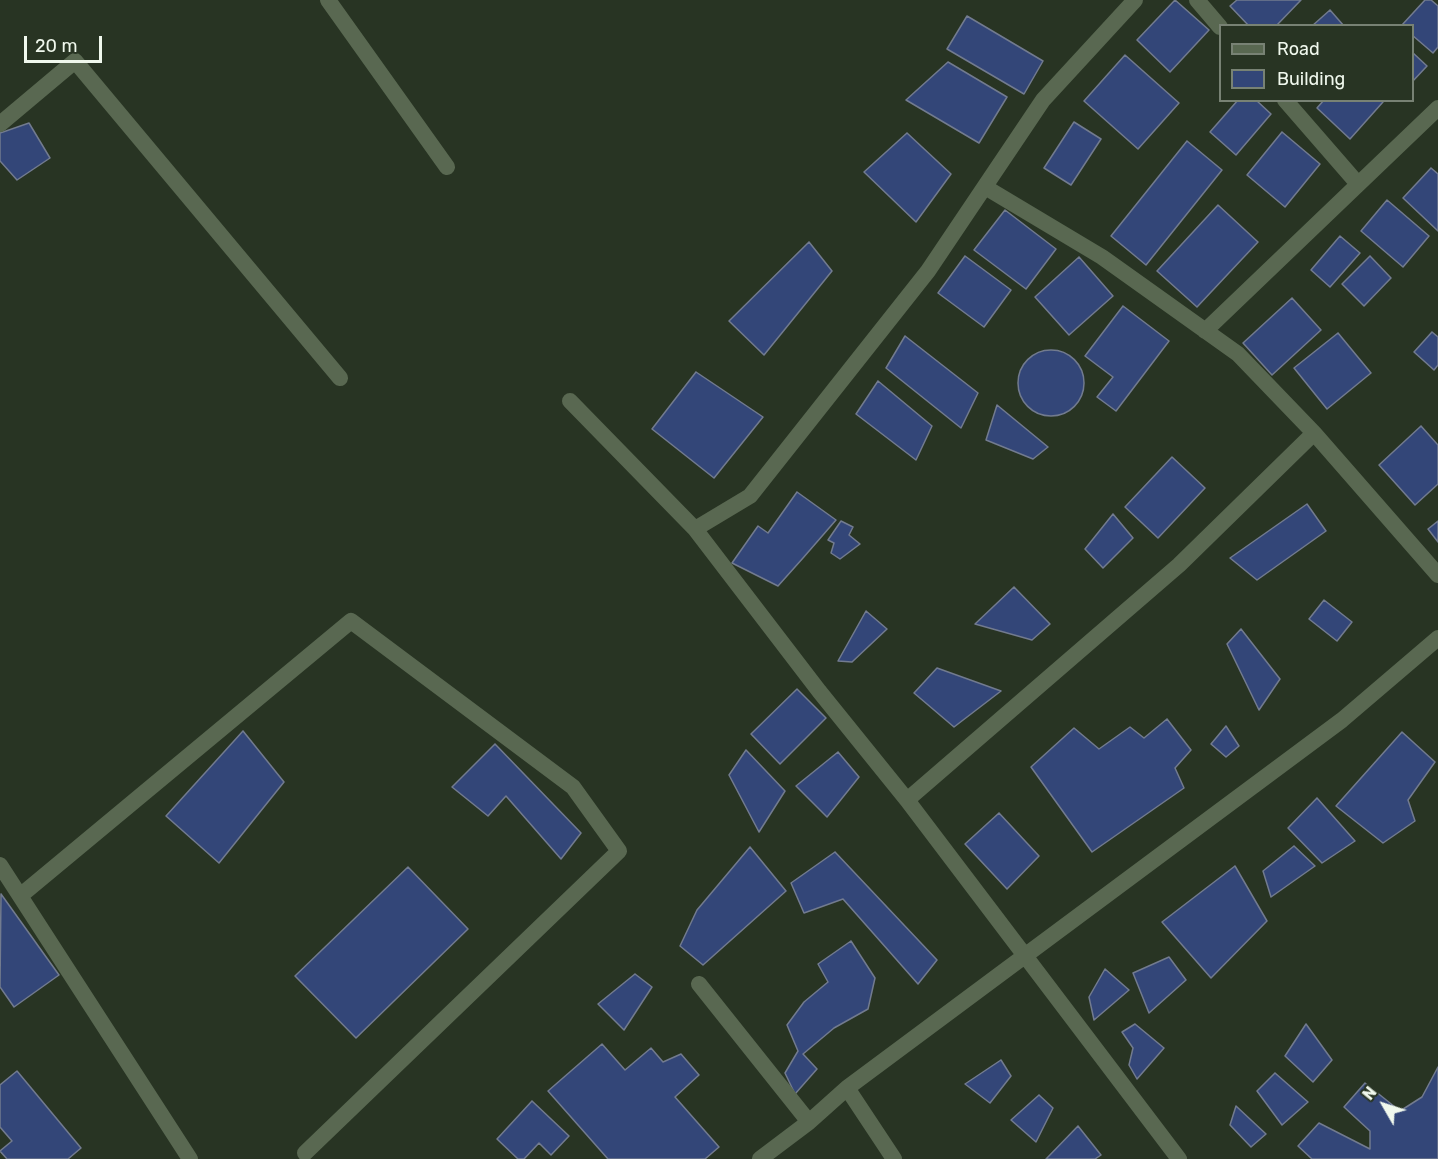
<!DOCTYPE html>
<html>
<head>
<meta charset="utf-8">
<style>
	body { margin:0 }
	#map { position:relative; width:1438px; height:1159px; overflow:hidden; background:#283423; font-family:Rubik,sans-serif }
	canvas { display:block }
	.legend { position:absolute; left:1219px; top:24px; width:195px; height:78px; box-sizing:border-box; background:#283423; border:2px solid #788274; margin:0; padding:8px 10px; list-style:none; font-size:18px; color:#f0f8ed }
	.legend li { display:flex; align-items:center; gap:12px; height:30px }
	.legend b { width:30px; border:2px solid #788274 }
	.north { position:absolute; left:1354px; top:1075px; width:60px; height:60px; -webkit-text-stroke:4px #283423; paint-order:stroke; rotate:309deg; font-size:16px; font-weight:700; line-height:24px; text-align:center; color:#f0f8ed }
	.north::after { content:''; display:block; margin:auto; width:21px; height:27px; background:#f0f8ed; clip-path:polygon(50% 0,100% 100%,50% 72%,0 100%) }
	.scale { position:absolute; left:24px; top:36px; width:78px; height:27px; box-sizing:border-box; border:3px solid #f0f8ed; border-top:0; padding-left:8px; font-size:18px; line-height:21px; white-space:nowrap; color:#f0f8ed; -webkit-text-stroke:4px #283423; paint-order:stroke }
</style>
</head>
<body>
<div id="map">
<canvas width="1438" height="1159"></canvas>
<ul class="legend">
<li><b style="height:8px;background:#596851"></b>Road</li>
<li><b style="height:16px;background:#334678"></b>Building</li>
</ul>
<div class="north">N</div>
<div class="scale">20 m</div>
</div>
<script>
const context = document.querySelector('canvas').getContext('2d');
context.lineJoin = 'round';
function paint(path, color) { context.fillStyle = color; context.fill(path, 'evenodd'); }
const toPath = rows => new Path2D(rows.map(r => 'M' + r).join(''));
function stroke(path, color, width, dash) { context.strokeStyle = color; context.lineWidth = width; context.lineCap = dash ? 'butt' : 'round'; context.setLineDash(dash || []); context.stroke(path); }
const building = toPath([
	[1175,0,1209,30,1170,72,1137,40,1175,0],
	[1237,0,1301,0,1276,26,1249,26,1230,6,1237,0],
	[1425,0,1431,0,1438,6,1438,47,1433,53,1412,35,1412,26,1402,25,1425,0],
	[1330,10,1344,26,1312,26,1330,10],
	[967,16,1043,61,1024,94,947,49,967,16],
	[1412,52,1427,66,1412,82,1412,52],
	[1125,55,1179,103,1138,149,1084,101,1125,55],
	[948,62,1007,97,979,143,906,100,948,62],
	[1238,100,1256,100,1271,114,1236,155,1210,132,1238,100],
	[1324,100,1382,100,1383,102,1350,139,1317,108,1324,100],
	[1074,122,1101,139,1071,185,1044,168,1074,122],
	[29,123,50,158,17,180,0,161,0,133,29,123],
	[1282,132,1320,164,1285,207,1247,175,1282,132],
	[907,133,951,174,916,222,864,172,907,133],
	[1187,141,1222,170,1146,265,1111,236,1187,141],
	[1431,168,1438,174,1438,231,1403,198,1431,168],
	[1387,200,1429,236,1403,267,1361,231,1387,200],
	[1218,205,1258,242,1197,307,1157,271,1218,205],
	[1005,210,1056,249,1026,289,974,250,1005,210],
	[1340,236,1360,253,1330,287,1311,270,1340,236],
	[809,242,832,271,764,355,729,321,809,242],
	[965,256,1011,290,984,327,938,293,965,256],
	[1370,256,1391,278,1364,306,1342,284,1370,256],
	[1079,257,1113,296,1069,335,1035,297,1079,257],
	[1292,298,1321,330,1272,375,1243,343,1292,298],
	[1123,306,1169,341,1116,411,1097,397,1113,377,1085,356,1123,306],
	[1432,332,1438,337,1438,365,1434,370,1414,352,1432,332],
	[1338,333,1371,373,1327,409,1294,368,1338,333],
	[905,336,978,393,961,428,886,368,905,336],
	'1018 383a33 33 0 1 1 66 0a33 33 0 1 1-66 0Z',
	[696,372,763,417,714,478,652,429,696,372],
	[878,381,932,426,916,460,856,414,878,381],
	[997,405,1048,447,1033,459,986,440,997,405],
	[1421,426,1438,445,1438,484,1415,505,1379,465,1421,426],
	[1172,457,1205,488,1158,538,1125,507,1172,457],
	[797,492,836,520,803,558,778,586,732,563,758,526,768,533,797,492],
	[1307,504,1326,531,1257,580,1230,558,1307,504],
	[1113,514,1133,538,1103,568,1085,549,1113,514],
	[841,521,853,527,849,535,860,544,840,559,831,553,834,543,828,540,841,521],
	[1438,521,1438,542,1428,529,1438,521],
	[1014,587,1050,624,1032,640,975,624,1014,587],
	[1324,600,1352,622,1337,641,1309,619,1324,600],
	[866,611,887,629,852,662,838,661,866,611],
	[1241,629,1280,679,1259,710,1227,644,1241,629],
	[937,668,1001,691,954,727,914,693,937,668],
	[797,689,826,718,780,764,751,734,797,689],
	[1167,719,1191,750,1175,768,1184,788,1092,852,1031,767,1074,728,1099,749,1130,727,1144,738,1167,719],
	[1226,726,1239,746,1226,757,1211,744,1226,726],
	[243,731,284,782,219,863,166,816,243,731],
	[1402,732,1435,762,1408,800,1415,821,1383,843,1336,806,1402,732],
	[495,744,581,833,561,859,506,796,488,816,452,787,495,744],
	[746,750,785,791,759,832,729,775,746,750],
	[838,752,859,777,827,817,796,786,838,752],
	[1317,798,1355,841,1322,863,1288,828,1317,798],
	[999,813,1039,856,1007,889,965,844,999,813],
	[1294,846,1315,866,1271,897,1263,871,1294,846],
	[750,847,786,891,703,965,680,946,697,910,750,847],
	[835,852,937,960,918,984,843,899,804,913,791,883,835,852],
	[1235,866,1267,921,1211,978,1162,922,1235,866],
	[408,867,468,929,356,1038,295,976,408,867],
	[1,894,59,975,14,1007,0,987,1,894],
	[851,941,875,978,868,1009,834,1028,803,1054,817,1069,795,1094,785,1073,798,1051,787,1025,804,1002,828,982,818,964,851,941],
	[1169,957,1186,980,1149,1013,1133,973,1169,957],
	[1105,969,1129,990,1094,1020,1089,997,1105,969],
	[635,974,652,987,624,1030,598,1004,635,974],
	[1135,1024,1164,1048,1137,1079,1129,1065,1133,1048,1122,1032,1135,1024],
	[1306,1024,1332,1060,1313,1082,1285,1056,1306,1024],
	[602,1044,625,1070,651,1048,663,1062,681,1054,699,1075,675,1097,719,1147,705,1159,608,1159,548,1091,602,1044],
	[1001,1060,1011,1076,990,1103,965,1084,1001,1060],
	[1438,1067,1438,1159,1312,1159,1298,1146,1319,1123,1370,1149,1370,1131,1344,1107,1365,1083,1400,1111,1422,1097,1438,1067],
	[17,1071,81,1148,68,1159,7,1159,0,1151,12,1141,0,1127,0,1085,17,1071],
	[1275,1073,1308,1102,1282,1125,1257,1091,1275,1073],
	[1039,1095,1053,1108,1036,1142,1011,1120,1039,1095],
	[532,1101,569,1136,551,1155,539,1143,524,1159,518,1159,497,1139,532,1101],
	[1236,1106,1266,1134,1251,1147,1230,1125,1236,1106],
	[1078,1126,1101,1155,1095,1159,1046,1159,1078,1126]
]);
paint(building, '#334678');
stroke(building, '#727b8f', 1.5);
stroke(toPath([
	[328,0,447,167],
	[1197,0,1220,27],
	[1285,100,1358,184],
	[0,124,75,61,340,378],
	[985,187,1102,257,1238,354,1314,433,1438,575],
	[1205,331,1438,108],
	[570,401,695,529,819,691,907,800,1179,1159],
	[695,529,750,496,928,271,1043,100,1135,0],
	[907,800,1179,565,1314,433],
	[0,865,190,1159],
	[20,896,351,621,573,787,619,851,305,1153],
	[699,984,809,1122],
	[847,1088,894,1159],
	[760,1159,809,1122,847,1088,1342,720,1438,638]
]), '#596851', 16);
</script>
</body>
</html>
